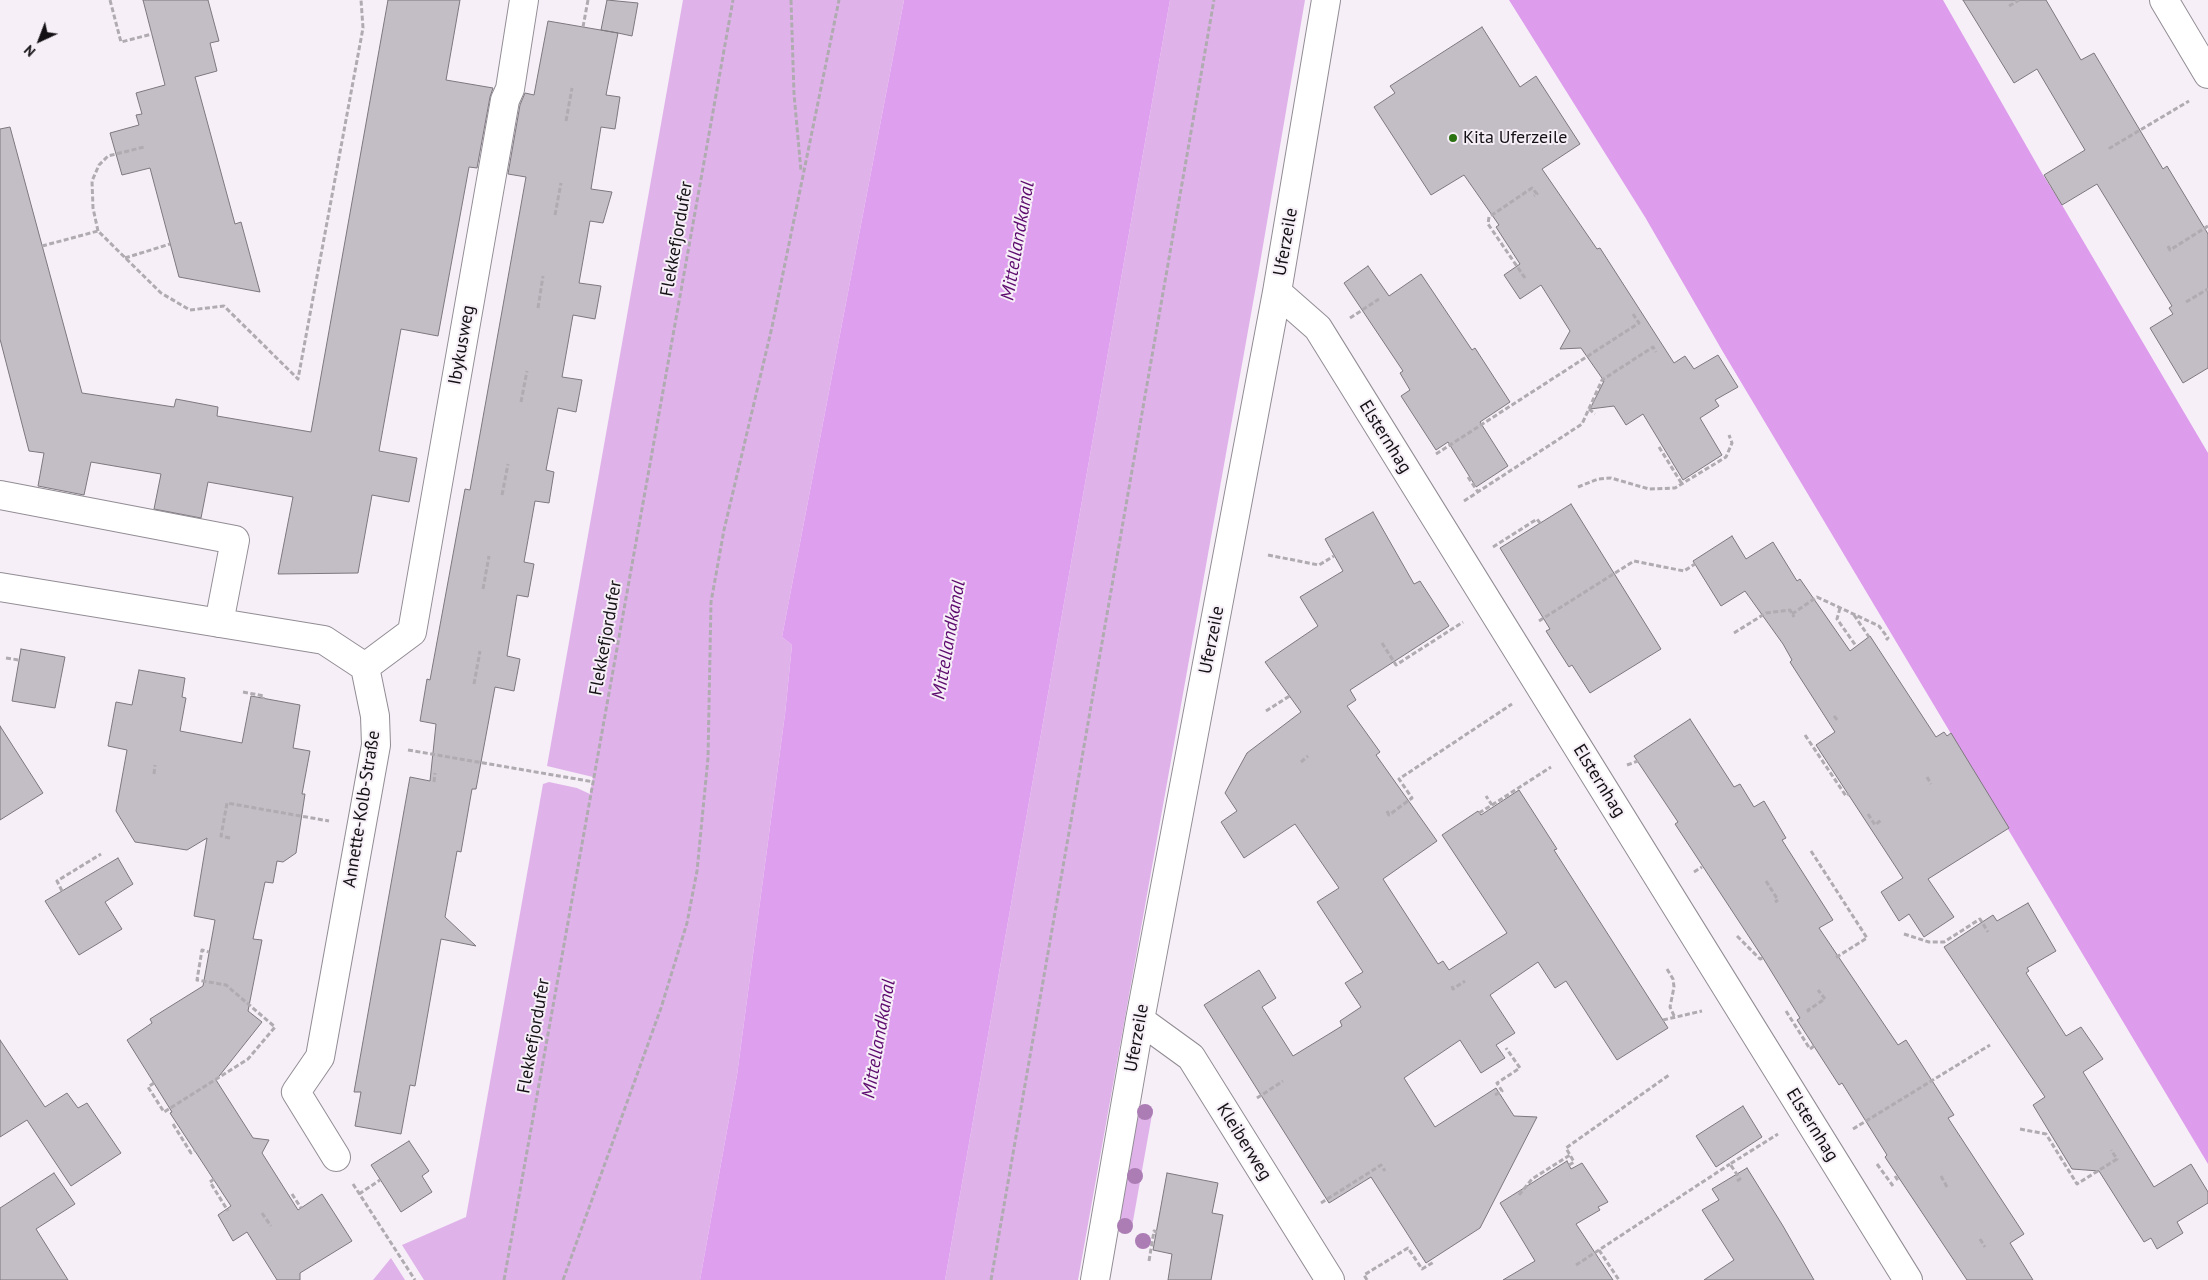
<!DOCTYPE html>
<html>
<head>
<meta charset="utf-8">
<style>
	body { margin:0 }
	#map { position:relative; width:2208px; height:1280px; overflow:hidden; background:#f6eff7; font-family:"PT Sans",sans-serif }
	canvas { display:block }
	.north { position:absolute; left:15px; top:15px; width:50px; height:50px; -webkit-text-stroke:4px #f6eff7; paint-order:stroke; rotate:223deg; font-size:14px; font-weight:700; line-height:20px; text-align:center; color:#131114 }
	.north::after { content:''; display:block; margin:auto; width:18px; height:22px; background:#131114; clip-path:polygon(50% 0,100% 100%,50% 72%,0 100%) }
</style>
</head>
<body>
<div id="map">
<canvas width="2208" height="1280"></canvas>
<div class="north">N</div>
</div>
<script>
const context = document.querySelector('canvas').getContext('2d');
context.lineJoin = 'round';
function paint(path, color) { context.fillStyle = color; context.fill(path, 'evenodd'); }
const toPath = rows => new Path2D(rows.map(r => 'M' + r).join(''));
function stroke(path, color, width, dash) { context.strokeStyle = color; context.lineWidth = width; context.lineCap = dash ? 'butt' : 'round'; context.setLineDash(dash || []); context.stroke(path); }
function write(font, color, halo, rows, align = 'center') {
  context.font = font + ' "PT Sans",sans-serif'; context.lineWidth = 4; context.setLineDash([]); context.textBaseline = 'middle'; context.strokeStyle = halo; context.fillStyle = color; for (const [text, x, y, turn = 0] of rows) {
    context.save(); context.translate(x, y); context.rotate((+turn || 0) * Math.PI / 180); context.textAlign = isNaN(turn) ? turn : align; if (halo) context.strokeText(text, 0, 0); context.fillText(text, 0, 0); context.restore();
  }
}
paint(toPath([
	[683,0,904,0,782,637,792,645,785,714,737,1075,700,1280,424,1280,402,1245,466,1217,543,784,549,782,577,788,590,794,593,777,547,766],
	[1170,0,1305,0,1258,275,1078,1280,945,1280],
	[1139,1107,1153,1109,1131,1232,1118,1229],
	[391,1258,405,1280,373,1280]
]), '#dfb3ea');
paint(toPath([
	[1509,0,1943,0,2043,175,2062,205,2208,453,2208,1164,1723,352,1645,217]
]), '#dd9dec');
paint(toPath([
	[904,0,1170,0,945,1280,700,1280,737,1075,785,714,792,645,782,637]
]), '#df9fef');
const building = toPath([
	[143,0,208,0,219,41,210,43,217,71,195,77,235,224,241,222,260,292,179,277,150,168,122,175,110,133,139,125,136,115,142,114,136,93,165,85,143,0],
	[388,0,460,0,446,80,493,88,490,97,477,168,469,167,438,336,401,329,379,451,417,458,409,502,372,495,358,573,278,574,293,497,208,482,201,518,154,509,161,474,91,462,84,495,38,486,44,453,29,451,0,339,0,129,10,127,82,393,174,407,176,399,218,407,217,416,311,432,388,0],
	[607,0,638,3,632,36,618,33,606,95,620,97,615,129,601,127,591,189,612,192,603,223,590,221,579,283,601,286,595,319,573,315,562,377,582,380,576,412,558,408,546,470,554,472,549,503,535,501,524,562,534,564,528,597,517,595,507,656,520,659,514,691,495,687,476,789,472,789,461,852,457,851,445,917,476,946,441,939,415,1086,410,1085,401,1134,355,1126,361,1092,354,1092,410,777,430,781,436,724,420,721,427,679,430,680,465,489,470,490,526,177,508,174,520,105,525,93,534,95,548,21,618,33,601,30,607,0],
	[1963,0,2046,0,2081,60,2094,53,2163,169,2167,166,2208,234,2208,368,2183,383,2150,328,2173,314,2169,308,2172,306,2097,184,2062,205,2044,175,2085,150,2037,69,2014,83,1963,0],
	[1482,27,1520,87,1536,76,1580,144,1542,169,1597,249,1600,248,1674,363,1685,356,1694,369,1718,355,1738,387,1715,400,1719,406,1700,418,1722,455,1683,480,1643,414,1626,425,1614,406,1590,409,1604,381,1581,348,1560,349,1570,331,1541,285,1520,299,1504,275,1520,264,1496,227,1499,225,1464,175,1431,195,1374,107,1395,93,1390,86,1482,27],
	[1368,266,1389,296,1421,274,1472,350,1475,348,1510,402,1480,422,1508,466,1476,487,1448,442,1436,450,1401,396,1410,390,1400,373,1403,371,1344,283,1368,266],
	[1571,504,1661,649,1590,693,1572,665,1569,667,1546,631,1550,629,1500,548,1571,504],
	[1373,512,1414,584,1420,581,1449,626,1350,690,1356,700,1347,706,1380,752,1376,755,1437,841,1383,879,1438,964,1443,961,1449,970,1507,933,1442,835,1478,811,1481,815,1519,790,1557,849,1554,850,1668,1028,1617,1060,1566,981,1555,988,1538,962,1490,995,1515,1033,1496,1045,1505,1058,1481,1073,1460,1040,1404,1078,1435,1127,1496,1088,1514,1116,1537,1117,1480,1228,1426,1263,1371,1177,1329,1203,1204,1005,1259,970,1276,998,1262,1007,1293,1056,1342,1026,1340,1021,1361,1007,1345,983,1363,972,1317,902,1339,888,1295,824,1244,858,1221,822,1237,811,1225,793,1247,753,1301,712,1265,662,1318,626,1300,597,1343,571,1325,539,1373,512],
	[1732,536,1746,559,1773,542,1797,581,1800,579,1850,651,1870,636,1936,737,1944,732,1947,736,1951,733,2009,828,1928,879,1954,917,1924,937,1909,914,1899,921,1881,892,1903,878,1816,745,1835,732,1790,662,1792,660,1783,644,1745,591,1721,606,1693,561,1732,536],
	[21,649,65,657,55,708,12,701,21,649],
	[139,670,185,678,182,697,186,698,180,731,242,743,251,696,300,705,293,748,310,751,302,794,305,794,296,853,283,862,277,861,273,883,265,882,253,939,262,940,248,1011,262,1022,216,1080,253,1138,269,1140,262,1153,298,1210,322,1194,352,1241,300,1273,300,1280,277,1280,247,1232,233,1241,218,1215,231,1206,170,1113,172,1112,127,1040,152,1023,150,1019,203,986,215,920,194,916,207,838,187,850,135,842,116,811,127,750,108,746,116,702,132,705,139,670],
	[1690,719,1734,787,1740,784,1754,807,1764,801,1786,838,1782,840,1833,920,1819,928,1898,1045,1906,1040,1954,1115,1948,1118,2024,1234,2010,1243,2033,1280,1967,1280,1885,1157,1887,1155,1842,1083,1839,1085,1797,1020,1800,1018,1763,958,1675,824,1678,822,1634,756,1690,719],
	[0,726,43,793,0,820,0,726],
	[118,858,133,884,105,902,122,929,79,955,45,901,118,858],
	[2028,903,2056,951,2027,968,2029,971,2026,973,2066,1036,2081,1027,2103,1059,2083,1072,2112,1119,2154,1187,2191,1164,2208,1192,2208,1203,2177,1222,2183,1233,2157,1249,2151,1238,2144,1242,2099,1171,2072,1169,2033,1105,2045,1097,1944,947,1993,915,1997,921,2028,903],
	[0,1040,45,1107,67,1093,78,1108,87,1103,121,1153,71,1186,27,1120,0,1137,0,1040],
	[1743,1106,1762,1137,1716,1167,1696,1136,1743,1106],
	[409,1141,429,1171,422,1176,432,1192,401,1212,371,1165,409,1141],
	[1567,1161,1571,1169,1582,1163,1608,1202,1598,1207,1600,1210,1576,1224,1613,1280,1503,1280,1535,1261,1500,1203,1567,1161],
	[1747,1168,1783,1226,1814,1280,1704,1280,1734,1260,1702,1210,1719,1200,1712,1189,1747,1168],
	[54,1173,75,1204,36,1229,68,1280,0,1280,0,1208,54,1173],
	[1167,1173,1218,1183,1212,1213,1223,1215,1211,1280,1168,1280,1172,1254,1153,1250,1167,1173]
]);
paint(building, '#c3bdc5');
stroke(building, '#7d777e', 1);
const minor = toPath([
	[2164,0,2208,74],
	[1277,292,1318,328,1908,1280],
	[0,495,235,540,219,623],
	[0,587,324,640,365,667,375,716,376,745,320,1057,296,1092,336,1157],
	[365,667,412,632,505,100,510,89,524,0],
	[1140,1020,1191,1057,1330,1280],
	[1095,1280,1140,1020,1277,292,1326,0]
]);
stroke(minor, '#928c94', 30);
stroke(toPath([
	[110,0,121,42,152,34],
	[791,0,794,94,801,171],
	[2009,6,2019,0],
	[583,27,588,0],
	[566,121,572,88],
	[2109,147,2110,148,2189,101],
	[555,215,561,183],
	[98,231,93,208,92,181,99,165,108,156,144,147],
	[42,246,98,231,161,293,190,310,224,306,298,379,363,28,361,0],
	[2168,246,2170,250,2208,226],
	[125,258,170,244],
	[1525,278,1488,224,1489,217,1532,188,1537,194,1534,196],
	[2186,302,2208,289],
	[538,308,543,276],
	[1350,318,1379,299],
	[521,402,527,371],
	[1589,409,1595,414],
	[1659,447,1682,484],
	[1436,454,1639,323,1633,314],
	[1468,477,1478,492],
	[1578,487,1598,479,1611,478,1649,489,1675,488,1726,457,1732,443,1729,435],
	[502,495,508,464],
	[1464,501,1582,424,1602,380,1653,347,1656,352],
	[1493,547,1537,519,1540,523],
	[1268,555,1319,565,1334,556],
	[483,589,489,556],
	[1840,608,1837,619,1856,646],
	[1792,614,1817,597,1879,626,1888,638,1886,640],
	[1854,615,1869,637],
	[1539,621,1634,561,1684,571,1695,564],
	[1734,633,1766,613,1790,610,1794,617],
	[1382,643,1396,665,1463,622],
	[6,658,19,660],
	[474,684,480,651],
	[243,692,264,696,263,699],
	[1266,711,1291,695],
	[1834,716,1838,721],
	[1805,735,1846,796,1849,794],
	[408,750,594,782],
	[1301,762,1308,756],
	[1627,765,1638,761],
	[154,774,155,765],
	[1927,777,1931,784],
	[434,782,435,773],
	[1492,805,1551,767],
	[1387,811,1389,815,1412,798,1399,779,1512,704],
	[1479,813,1492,805,1486,796],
	[1868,814,1875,825,1881,820],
	[230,838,221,836,227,803,329,821],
	[1811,851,1867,938,1835,958],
	[1694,872,1702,867],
	[1766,881,1778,900,1775,902],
	[62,891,57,881,101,854],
	[1904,934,1929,942,1944,942,1980,919,1988,932],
	[1737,936,1760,959,1763,958],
	[1667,969,1673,979,1674,987,1670,1007,1675,1018],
	[1452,986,1453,989,1465,981],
	[1786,1011,1810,1049,1814,1046],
	[1809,1012,1808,1010,1825,999,1818,990],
	[1663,1020,1702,1011],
	[154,1083,148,1087,164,1112,248,1059,275,1027,226,985,197,980,202,950,209,952],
	[1495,1095,1502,1091,1497,1083,1520,1068,1506,1048],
	[1257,1098,1283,1081],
	[173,1124,191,1153,195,1150],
	[1853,1129,1990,1045],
	[2020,1129,2046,1134,2077,1184,2117,1159,2111,1150],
	[1877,1164,1893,1186],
	[1569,1165,1574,1162,1566,1148,1669,1075],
	[1895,1176,1899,1182],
	[1941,1176,1947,1187],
	[214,1179,210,1182,228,1211],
	[1737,1181,1740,1179,1730,1164,1778,1134],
	[353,1184,415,1280],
	[292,1194,301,1208],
	[359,1194,380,1180],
	[1519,1195,1532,1179,1570,1155],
	[1321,1203,1381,1165,1385,1171],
	[262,1213,271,1226],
	[1980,1239,1985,1247],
	[1599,1250,1619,1280],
	[1149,1261,1154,1231,1157,1232],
	[1576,1265,1730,1164],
	[504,1280,733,0],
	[563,1280,661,1008,687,923,697,871,708,758,711,602,724,530,772,327,839,0],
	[991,1280,1214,0],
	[1367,1280,1364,1275,1408,1248,1422,1269,1434,1262]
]), '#b0abb1', 3, [5, 2.5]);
stroke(minor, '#fff', 28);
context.fillStyle = '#ab7db4';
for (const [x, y] of [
	[1145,1112],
	[1135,1176],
	[1125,1226],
	[1143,1241]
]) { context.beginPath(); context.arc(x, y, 8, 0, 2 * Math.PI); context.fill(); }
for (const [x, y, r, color] of [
	[1453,138,5,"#2b7213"]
]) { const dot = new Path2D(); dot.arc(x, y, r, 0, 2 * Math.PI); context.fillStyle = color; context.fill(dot); stroke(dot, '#f6eff7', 2); }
write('18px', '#131114', '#f6eff7', [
	["Kita Uferzeile",1463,138]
], 'left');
write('18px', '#131114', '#f6eff7', [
	["Flekkefjordufer",677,239,-80],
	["Uferzeile",1286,242,-80],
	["Ibykusweg",462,345,-80],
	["Elsternhag",1385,437,58],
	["Flekkefjordufer",606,638,-80],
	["Uferzeile",1212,640,-79],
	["Elsternhag",1599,781,58],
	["Annette-Kolb-Straße",362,809,-81],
	["Flekkefjordufer",534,1036,-80],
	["Uferzeile",1137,1038,-80],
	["Elsternhag",1812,1125,58],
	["Kleiberweg",1244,1142,58]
]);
write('italic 19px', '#5c0a6d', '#f6eff7', [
	["Mittellandkanal",1018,241,-80],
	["Mittellandkanal",949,640,-80],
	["Mittellandkanal",879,1039,-80]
]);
</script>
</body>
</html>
